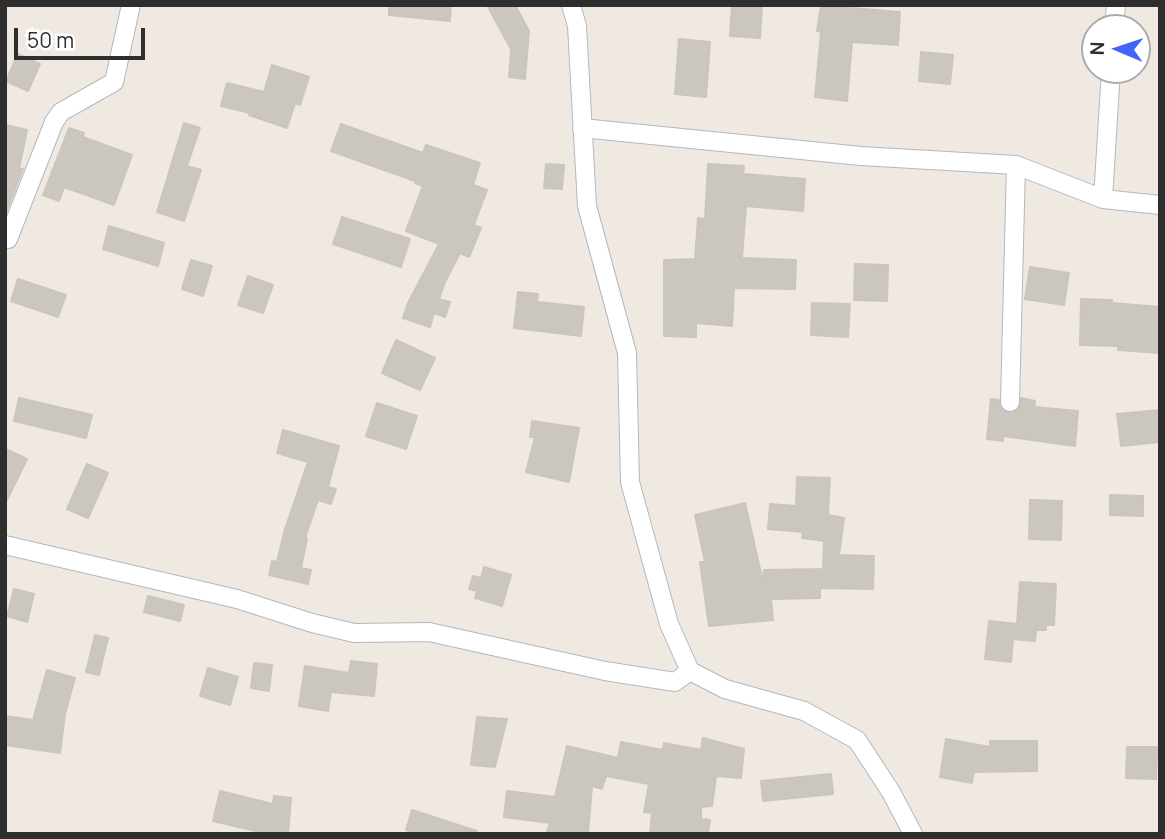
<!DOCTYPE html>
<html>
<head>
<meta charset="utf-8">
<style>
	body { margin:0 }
	#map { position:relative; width:1165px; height:839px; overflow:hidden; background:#efe9e1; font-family:Manrope,sans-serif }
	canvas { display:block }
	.frame { position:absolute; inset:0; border:7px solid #2e2e2e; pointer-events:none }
	.north { position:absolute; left:1081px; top:14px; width:70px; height:70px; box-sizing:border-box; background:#fff; border:2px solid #ababab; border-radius:50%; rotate:272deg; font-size:19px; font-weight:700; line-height:28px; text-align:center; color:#2e2e2e }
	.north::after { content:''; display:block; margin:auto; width:24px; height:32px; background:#4264fb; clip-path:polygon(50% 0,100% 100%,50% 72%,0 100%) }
	.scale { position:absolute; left:14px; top:28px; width:131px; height:32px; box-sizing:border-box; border:4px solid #2e2e2e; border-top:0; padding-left:9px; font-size:21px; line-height:24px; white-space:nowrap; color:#2e2e2e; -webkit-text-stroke:5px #fff; paint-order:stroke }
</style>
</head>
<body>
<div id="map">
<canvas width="1165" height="839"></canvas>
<div class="frame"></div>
<div class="north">N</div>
<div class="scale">50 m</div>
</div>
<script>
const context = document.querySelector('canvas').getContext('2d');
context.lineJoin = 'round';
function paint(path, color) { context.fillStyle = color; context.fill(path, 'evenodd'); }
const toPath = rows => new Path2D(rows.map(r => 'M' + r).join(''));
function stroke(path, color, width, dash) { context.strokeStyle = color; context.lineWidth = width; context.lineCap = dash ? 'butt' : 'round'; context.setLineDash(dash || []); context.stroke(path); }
const building = toPath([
	[389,5,451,5,450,21,389,15,389,5],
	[487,5,515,5,529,31,525,79,509,77,511,49,487,5],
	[732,5,762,5,760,38,730,36,732,5],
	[821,5,853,5,852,8,900,12,898,45,852,42,847,101,815,97,821,32,817,31,821,5],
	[679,39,710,42,706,97,675,94,679,39],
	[921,52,953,55,950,84,919,81,921,52],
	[18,54,40,64,28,91,6,81,18,54],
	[272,65,309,77,300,105,295,103,287,128,249,115,250,113,221,106,227,83,264,92,272,65],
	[184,123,200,128,187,166,201,170,184,221,157,212,184,123],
	[341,124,423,153,426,145,480,163,473,185,487,190,474,225,481,228,469,257,460,253,445,282,439,299,450,302,445,317,434,313,430,327,403,318,408,303,439,244,406,231,423,186,415,183,415,181,331,151,341,124],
	[5,125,27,130,19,168,23,169,5,215,5,125],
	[69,128,84,133,83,137,132,155,114,205,64,187,59,201,43,195,69,128],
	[546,164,564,165,562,189,544,188,546,164],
	[708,164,744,166,743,174,805,179,803,211,746,206,742,258,796,260,795,289,734,288,732,326,696,323,696,337,664,336,664,260,695,259,698,218,705,219,708,164],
	[342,217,410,239,401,267,333,244,342,217],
	[109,226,164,243,158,266,103,249,109,226],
	[191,260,212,266,203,296,182,289,191,260],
	[855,264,888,265,887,301,854,300,855,264],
	[1030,267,1069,273,1064,305,1025,299,1030,267],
	[248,276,273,285,263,313,238,305,248,276],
	[18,279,66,295,58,317,11,301,18,279],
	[518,292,538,294,537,302,584,307,581,336,514,328,518,292],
	[1081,299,1112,300,1112,303,1160,307,1160,353,1118,350,1118,346,1080,345,1081,299],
	[812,303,850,304,848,337,811,335,812,303],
	[396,340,435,358,420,390,382,373,396,340],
	[19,398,92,415,86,438,14,421,19,398],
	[1021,398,1035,401,1034,407,1078,411,1075,446,1003,436,1003,441,987,439,991,399,999,400,1000,408,1010,413,1019,408,1021,398],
	[377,403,417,416,406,449,366,436,377,403],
	[1160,410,1160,442,1121,446,1117,414,1160,410],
	[532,421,579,428,569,482,526,472,535,437,530,437,532,421],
	[283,430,339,446,328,487,336,489,331,504,318,500,305,538,307,538,301,568,311,570,308,584,269,575,272,561,277,562,285,529,308,462,277,453,283,430],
	[5,449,27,459,5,504,5,449],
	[87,464,108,473,88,518,67,509,87,464],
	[797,477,830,478,828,515,844,518,839,555,874,556,873,589,820,588,820,598,771,599,773,620,709,626,700,562,705,562,695,515,745,503,763,582,764,570,823,569,824,541,802,538,803,532,768,529,770,504,796,506,797,477],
	[1110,495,1143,496,1143,516,1110,515,1110,495],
	[1030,500,1062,501,1061,540,1029,539,1030,500],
	[484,567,511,575,502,606,475,598,477,591,469,589,473,576,481,578,484,567],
	[1020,582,1056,584,1054,625,1046,625,1046,630,1036,630,1035,641,1013,639,1011,662,985,659,989,621,1017,624,1020,582],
	[14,589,34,594,27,622,7,616,14,589],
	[148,596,184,605,180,621,144,612,148,596],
	[95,635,108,638,99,675,86,672,95,635],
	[351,661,377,664,374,696,331,692,328,711,299,706,305,666,349,673,351,661],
	[254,663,272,665,269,691,251,688,254,663],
	[208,668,238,677,230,705,200,696,208,668],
	[47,670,75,678,65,714,60,753,5,745,5,716,33,720,47,670],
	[477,717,507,719,495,767,471,765,477,717],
	[703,738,744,749,741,778,716,776,712,806,701,807,701,819,710,820,708,834,650,834,652,813,644,812,649,784,606,776,602,789,592,786,588,834,546,834,550,823,504,817,507,791,555,797,567,746,618,758,621,742,663,750,664,743,701,750,703,738],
	[946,739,990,747,990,741,1037,741,1037,771,974,772,972,783,940,777,946,739],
	[1127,747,1157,747,1156,779,1126,778,1127,747],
	[831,774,833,794,763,801,761,781,831,774],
	[220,791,273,804,274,796,291,798,288,834,260,832,213,821,220,791],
	[412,810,477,831,476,834,418,834,406,830,412,810]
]);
paint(building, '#cbc7bf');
stroke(building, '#cbc5ba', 2);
const minor = toPath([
	[571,5,577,26,587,206,627,353,630,482,669,624,690,671,725,689,804,711,857,740,891,792,913,834],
	[1114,28,1116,5],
	[582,128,861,156,1016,165,1103,199,1160,205],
	[1103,199,1111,70],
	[5,239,8,239,54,122,61,112,114,82,131,5],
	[1010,402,1016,165],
	[5,545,237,599,312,623,354,633,429,632,605,671,675,682,690,671]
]);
stroke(minor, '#b4b7c1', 20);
stroke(minor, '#fff', 18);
</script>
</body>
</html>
